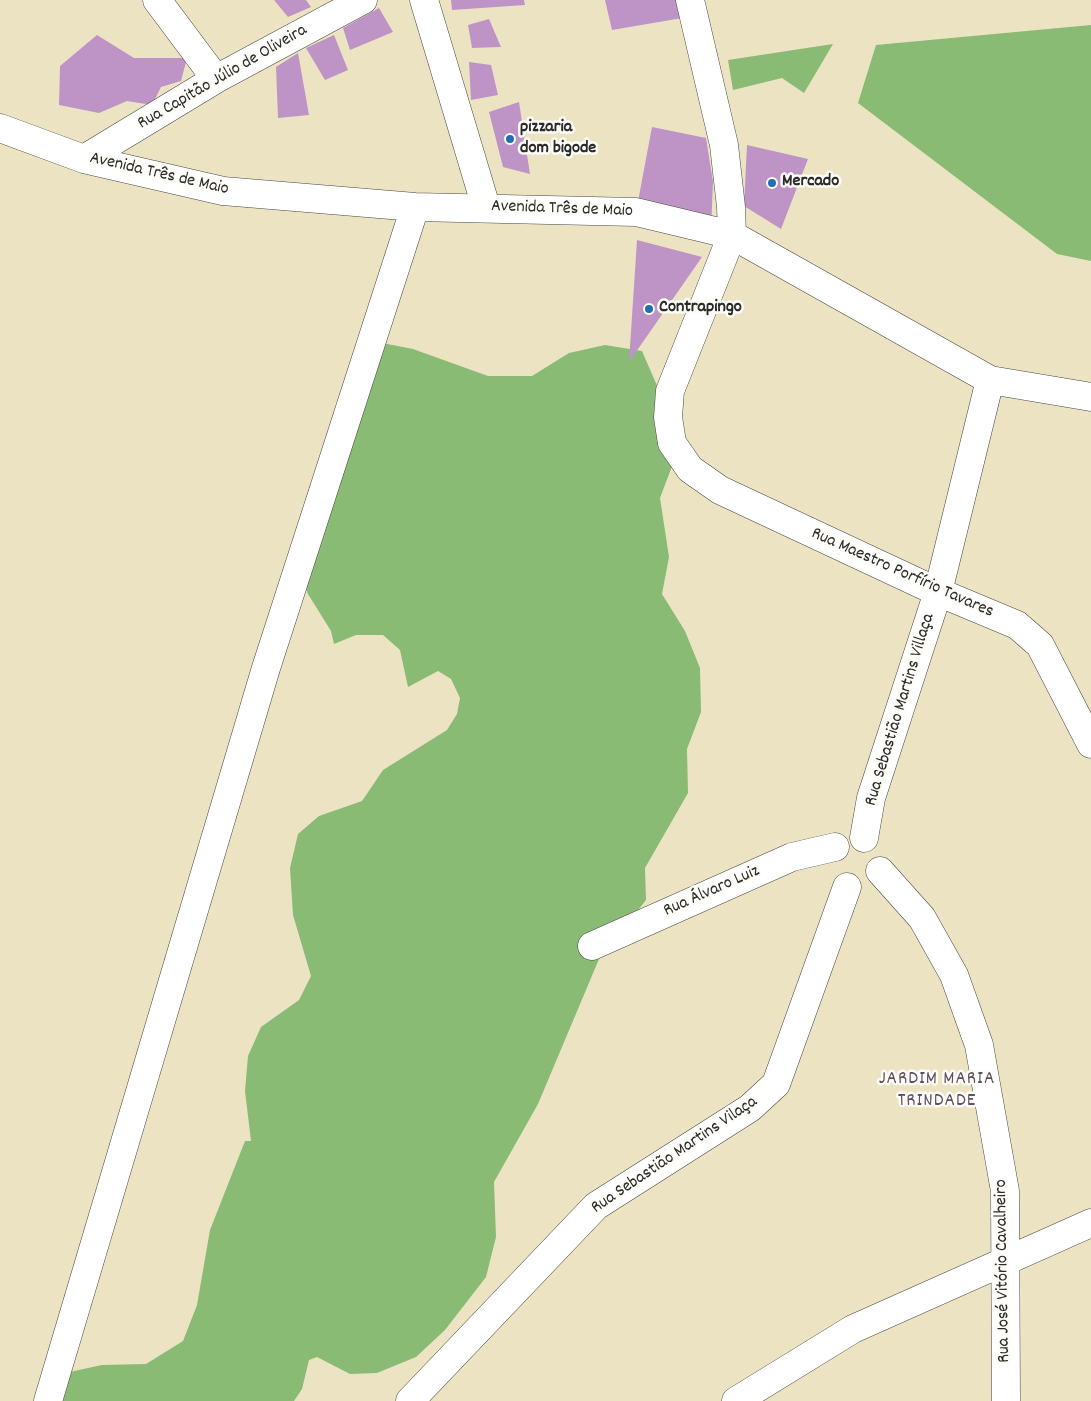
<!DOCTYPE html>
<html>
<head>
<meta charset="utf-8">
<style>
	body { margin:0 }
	canvas { display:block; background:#ece3c2 }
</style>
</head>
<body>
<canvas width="1091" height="1401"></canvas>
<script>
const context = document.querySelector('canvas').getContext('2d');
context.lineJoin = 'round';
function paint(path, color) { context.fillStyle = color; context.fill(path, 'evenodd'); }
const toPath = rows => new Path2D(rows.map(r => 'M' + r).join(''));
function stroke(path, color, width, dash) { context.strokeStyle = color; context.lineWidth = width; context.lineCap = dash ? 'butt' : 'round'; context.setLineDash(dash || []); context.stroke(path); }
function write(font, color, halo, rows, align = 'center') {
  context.font = font + ' Dekko,sans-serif'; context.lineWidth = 5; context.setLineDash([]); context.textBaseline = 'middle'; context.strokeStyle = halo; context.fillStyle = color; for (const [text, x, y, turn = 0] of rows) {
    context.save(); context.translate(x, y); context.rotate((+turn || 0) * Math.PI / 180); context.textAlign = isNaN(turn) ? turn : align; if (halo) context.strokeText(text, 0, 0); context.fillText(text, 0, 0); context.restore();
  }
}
paint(toPath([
	[1091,25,1091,261,1057,254,858,103,876,45],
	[833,44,804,93,782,78,733,90,728,60],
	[377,342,413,349,488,376,532,376,569,353,605,345,642,351,658,388,674,461,660,498,669,557,662,594,685,631,700,668,701,712,687,749,688,793,645,868,646,900,599,959,538,1104,494,1182,496,1237,486,1277,445,1330,416,1357,377,1373,350,1374,317,1357,309,1360,302,1389,294,1401,50,1401,65,1373,102,1365,146,1364,183,1341,197,1305,210,1230,245,1141,251,1141,245,1091,248,1056,261,1027,299,1000,311,976,293,915,290,868,298,834,319,816,362,801,383,770,447,730,457,714,460,698,451,679,438,671,408,687,400,650,383,635,356,635,334,644,331,631,308,594,295,565]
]), '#89bb75');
paint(toPath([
	[274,0,306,0,311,7,288,17],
	[451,0,524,0,525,5,452,10],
	[605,0,690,0,694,16,612,30],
	[379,8,393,32,350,50,343,28],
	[489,19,501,47,472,48,468,25],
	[97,35,134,58,187,58,181,81,161,87,152,105,127,101,99,113,59,105,60,66],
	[334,35,348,70,325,80,306,48],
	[298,53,309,115,278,118,276,67],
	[469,62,491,65,498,95,471,100],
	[519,102,530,174,503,167,489,112],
	[652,127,706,138,713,182,711,230,636,212],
	[747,145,808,159,781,229,744,206],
	[637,240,702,257,629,362]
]), '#be94c7');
const minor = toPath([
	[157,0,216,79],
	[424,0,486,207],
	[690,0,724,145,731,207,732,235,670,391,668,417,672,443,690,469,720,490,938,592,1017,625,1040,645,1091,744],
	[0,128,84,159,223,191,415,207,636,212,732,235,990,380,1091,397],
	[84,159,216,79,363,0],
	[864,838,871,798,938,592,990,380],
	[880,871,922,918,954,975,979,1045,1005,1191,1006,1401],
	[592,946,792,857,835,847],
	[48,1401,266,668,415,207],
	[410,1401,596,1206,750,1108,776,1084,847,887],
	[736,1401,853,1329,1091,1223]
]);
stroke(minor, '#484742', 29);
stroke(minor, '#fff', 28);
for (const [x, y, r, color] of [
	[510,139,5,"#1f6fb2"],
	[772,183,5,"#1f6fb2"],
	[649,309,5,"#1f6fb2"]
]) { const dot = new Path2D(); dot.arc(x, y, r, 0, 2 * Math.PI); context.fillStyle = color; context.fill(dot); stroke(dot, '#fdfcf7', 2); }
write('18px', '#2b2b2b', '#fdfcf7', [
	["Rua Capitão Júlio de Oliveira",223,78,-30],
	["Avenida Três de Maio",159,175,13],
	["Avenida Três de Maio",562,210,2],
	["Rua Maestro Porfírio Tavares",902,574,24],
	["Rua Sebastião Martins Villaça",901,710,-73],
	["Rua Álvaro Luiz",712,892,-24],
	["Rua Sebastião Martins Vilaça",675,1156,-34],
	["Rua José Vitório Cavalheiro",1004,1271,-91]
]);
write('bold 18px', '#2b2b2b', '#fdfcf7', [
	["pizzaria",520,129],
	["dom bigode",520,150],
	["Mercado",782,183],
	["Contrapingo",659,309]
], 'left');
context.letterSpacing = '1px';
write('19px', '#5e5062', '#fdfcf7', [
	["JARDIM MARIA",937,1080],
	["TRINDADE",937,1102]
]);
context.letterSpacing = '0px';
</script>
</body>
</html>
